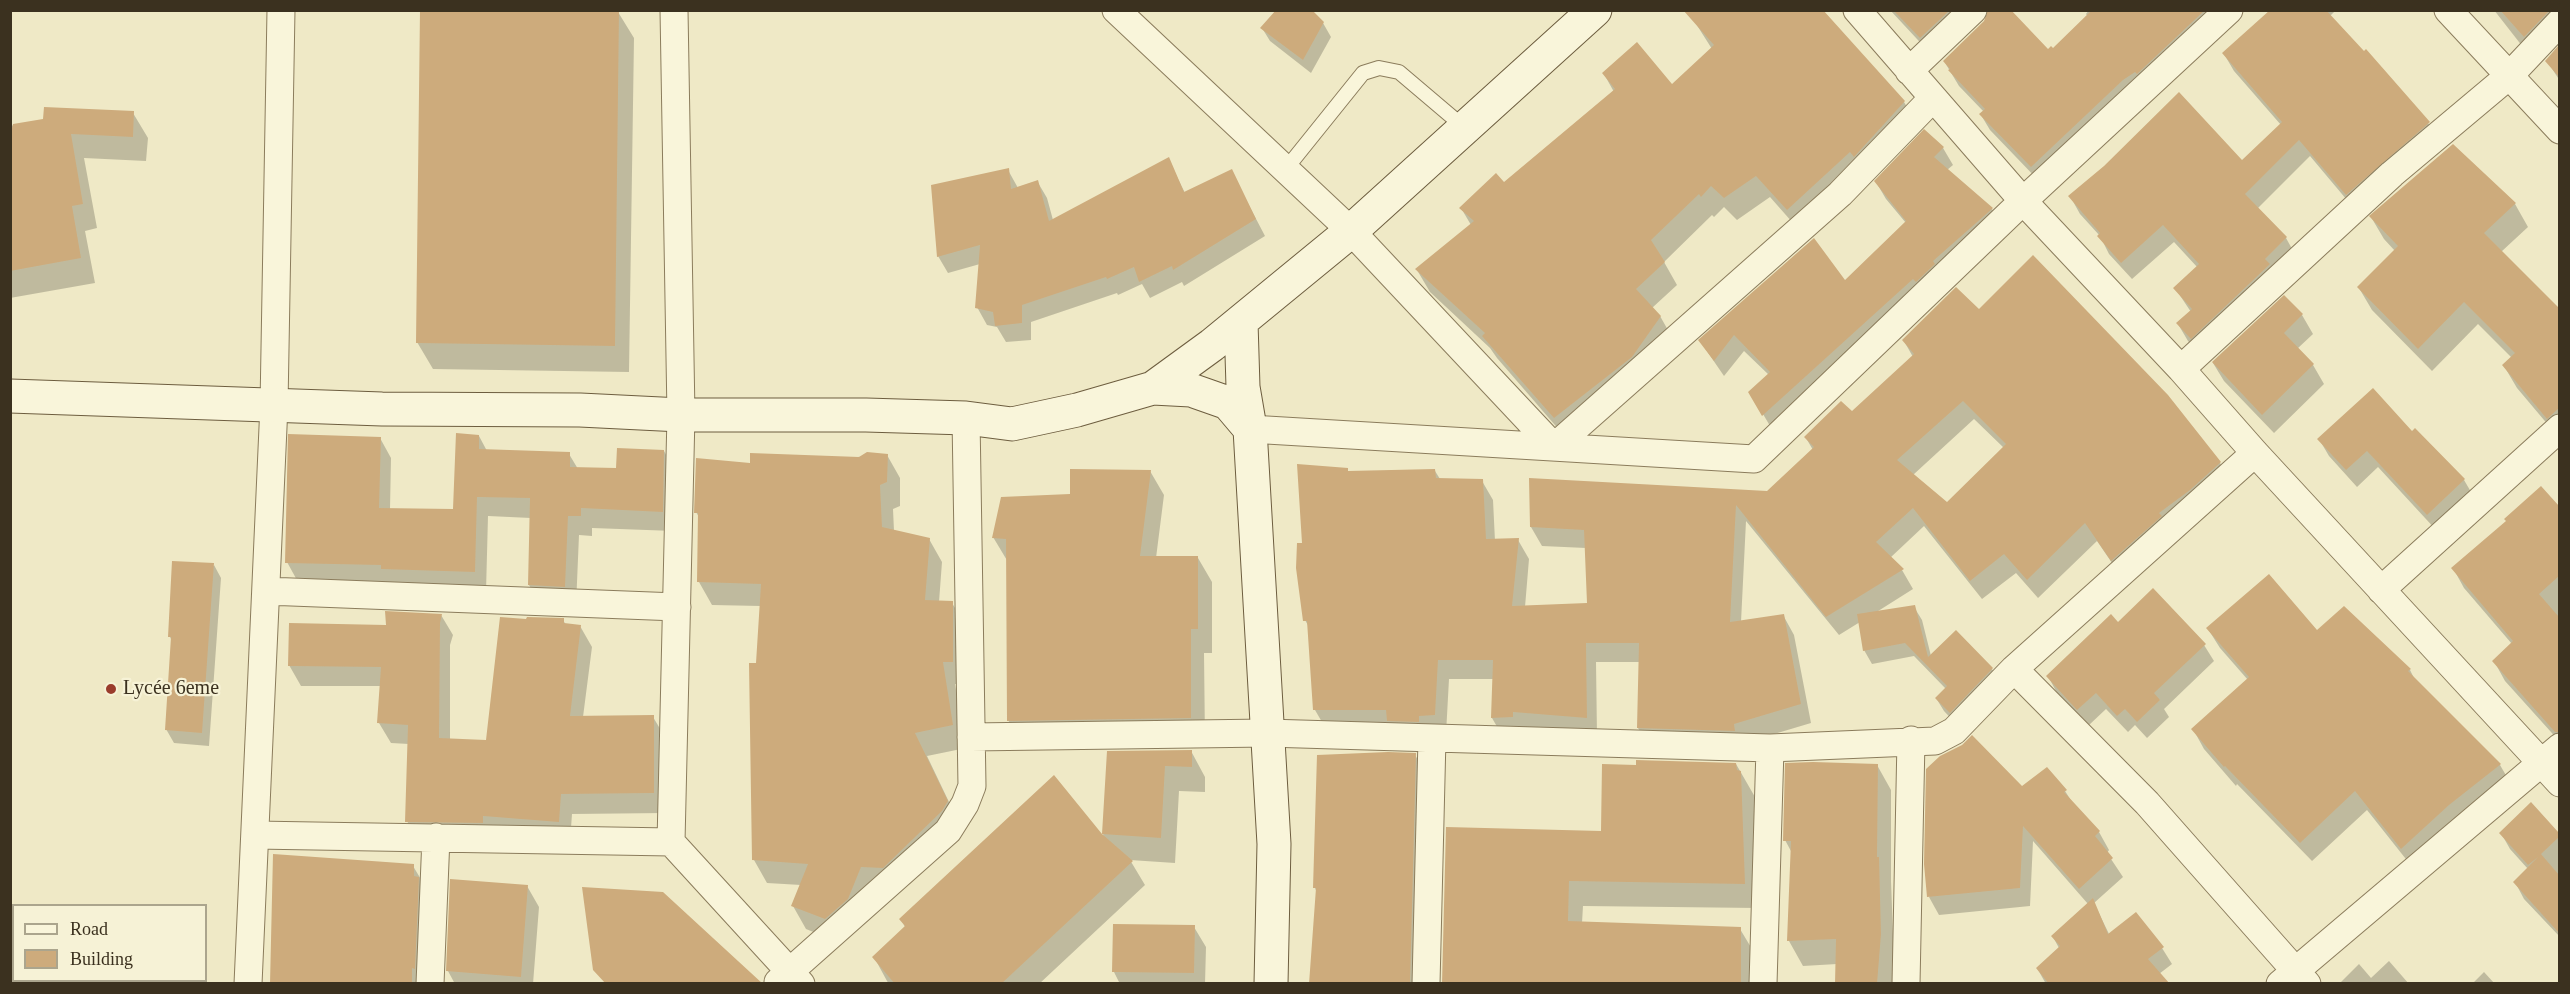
<!DOCTYPE html>
<html>
<head>
<meta charset="utf-8">
<style>
	body { margin:0 }
	#map { position:relative; width:2570px; height:994px; overflow:hidden; background:#efe9c6; font-family:"Times New Roman",serif }
	canvas { display:block }
	.frame { position:absolute; inset:0; border:12px solid #3b311f; pointer-events:none }
	.legend { position:absolute; left:12px; top:904px; width:195px; height:78px; box-sizing:border-box; background:#f6f2d6; border:2px solid #aba58d; margin:0; padding:8px 10px; list-style:none; font-size:18px; color:#3b311f }
	.legend li { display:flex; align-items:center; gap:12px; height:30px }
	.legend b { width:30px; border:2px solid #aba58d }
</style>
</head>
<body>
<div id="map">
<canvas width="2570" height="994"></canvas>
<div class="frame"></div>
<ul class="legend">
<li><b style="height:8px;background:#f9f5da"></b>Road</li>
<li><b style="height:16px;background:#cdab7c"></b>Building</li>
</ul>
</div>
<script>
const context = document.querySelector('canvas').getContext('2d');
context.lineJoin = 'round';
function paint(path, color) { context.fillStyle = color; context.fill(path, 'evenodd'); }
const toPath = rows => new Path2D(rows.map(r => 'M' + r).join(''));
function stroke(path, color, width, dash) { context.strokeStyle = color; context.lineWidth = width; context.lineCap = dash ? 'butt' : 'round'; context.setLineDash(dash || []); context.stroke(path); }
function write(font, color, halo, rows, align = 'center') {
  context.font = font + ' "Times New Roman",serif'; context.lineWidth = 4.5; context.setLineDash([]); context.textBaseline = 'middle'; context.strokeStyle = halo; context.fillStyle = color; for (const [text, x, y, turn = 0] of rows) {
    context.save(); context.translate(x, y); context.rotate((+turn || 0) * Math.PI / 180); context.textAlign = isNaN(turn) ? turn : align; if (halo) context.strokeText(text, 0, 0); context.fillText(text, 0, 0); context.restore();
  }
}
paint(toPath([
	[1821,10,1904,102,1917,124,1800,231,1770,197,1737,220,1724,207,1714,217,1712,215,1664,262,1677,285,1652,308,1660,316,1673,339,1567,439,1497,358,1490,348,1430,292,1417,270,1471,225,1461,208,1504,184,1614,92,1604,74,1672,87,1712,49,1693,19],
	[1890,10,1978,10,1930,53],
	[1987,10,2009,10,2048,51,2053,50,2088,17,2086,14,2089,10,2233,10,2040,182,1990,130,1981,115,1984,112,1959,86,1944,61,1985,22,1990,12],
	[2273,10,2336,10,2330,16,2428,123,2438,140,2357,212,2310,156,2257,209,2286,238,2296,256,2201,355,2188,341,2178,324,2191,312,2175,288,2198,268,2174,242,2132,279,2109,254,2100,236,2080,214,2070,196,2242,162,2281,125,2234,71,2224,54],
	[2494,10,2560,10,2526,51],
	[618,12,634,38,629,372,433,369,417,342],
	[1323,23,1331,37,1311,73,1270,41,1262,28],
	[2560,46,2560,81,2547,61],
	[133,113,148,138,146,161,84,158,97,228,85,231,95,283,10,298,10,126,45,120],
	[1925,132,1943,148,1953,165,1947,170,1992,209,2002,225,1773,431,1750,392,1769,375,1744,351,1724,376,1700,341,1845,283,1906,223,1886,199,1876,182],
	[2453,146,2515,204,2528,227,2501,252,2560,310,2560,439,2517,388,2504,366,2512,358,2478,324,2432,371,2372,310,2359,288,2395,251,2384,239,2371,217],
	[1168,159,1185,193,1231,171,1265,236,1184,286,1182,282,1150,298,1142,284,1118,295,1117,293,1031,322,1031,340,1006,342,997,327,987,325,977,307,980,264,948,273,938,256,1008,170,1018,188,1037,181,1047,198,1053,220],
	[2284,297,2302,315,2313,334,2297,349,2313,365,2324,384,2274,433,2224,381,2213,363],
	[1979,311,2167,396,2220,463,2231,482,2123,579,2097,541,2038,598,2016,573,1982,599,1924,526,1890,558,1902,570,1913,589,1875,613,1914,607,1922,620,1931,656,1992,669,2000,683,1958,726,1944,711,1936,698,1946,689,1914,656,1872,664,1864,650,1860,622,1839,635,1746,521,1741,622,1783,615,1794,635,1811,723,1744,743,1650,747,1638,728,1640,662,1596,662,1597,736,1503,737,1492,718,1494,679,1449,679,1446,734,1326,729,1315,710,1309,627,1305,620,1303,544,1348,472,1435,471,1440,479,1482,481,1493,500,1495,541,1518,540,1529,559,1525,607,1589,604,1586,548,1542,546,1531,527,1767,492,1813,450,1806,438,1852,414,1913,357,1904,341],
	[1974,419,2004,448,1948,504,1913,475],
	[2415,430,2464,480,2474,497,2437,531,2378,467,2357,487,2329,456,2319,439,2412,433],
	[479,436,487,451,569,454,578,469,618,470,664,451,675,471,674,531,592,528,592,536,579,535,576,606,541,605,529,585,531,518,488,516,486,592,298,582,287,562,380,438,391,458,390,509,454,511],
	[887,455,900,478,900,506,893,509,894,531,929,539,942,562,939,602,952,603,966,626,966,685,955,684,966,748,927,756,960,825,838,942,806,929,793,906,801,885,767,883,754,860,761,606,712,605,699,582,700,519,696,512,752,464],
	[1150,471,1164,495,1156,558,1198,558,1212,582,1212,653,1204,653,1205,742,1022,745,1008,720,1008,562,993,537,1071,496],
	[2541,488,2560,508,2560,742,2505,681,2494,661,2512,644,2464,588,2453,568,2508,522],
	[214,565,221,578,209,746,174,743,166,729,172,641,170,637],
	[2344,608,2410,670,2416,682,2500,765,2511,784,2413,868,2367,810,2312,861,2237,784,2236,786,2204,749,2193,729,2248,680,2220,648,2208,629,2317,632],
	[441,615,453,635,450,645,450,740,487,741,528,621,563,620,566,625,580,626,592,647,583,717,653,717,665,737,665,813,572,814,570,842,418,842,407,821,409,744,391,743,379,723,382,686,301,686,289,665,388,626],
	[2204,645,2214,661,2164,709,2169,717,2147,738,2135,725,2128,732,2106,709,2088,726,2057,693,2048,676],
	[1191,751,1205,777,1205,792,1179,791,1175,863,1130,860,1145,885,1039,984,889,984,887,981,874,957,905,927,901,919,1103,838,1108,752],
	[1415,755,1430,780,1425,984,1311,984,1317,893,1315,888],
	[1736,764,1755,797,1758,908,1583,906,1582,923,1740,929,1755,954,1755,984,1443,984,1602,832,1637,767],
	[1877,765,1891,790,1891,881,1894,960,1893,984,1836,984,1837,964,1803,966,1789,941,1792,853,1785,840],
	[2022,788,2065,791,2074,805,2099,832,2109,850,2107,853,2123,877,2094,903,2109,934,2162,948,2172,964,2159,974,2168,984,2046,984,2037,968,2059,948,2053,937,2088,904,2033,841,2030,906,1939,915,1929,897],
	[2531,805,2560,835,2560,937,2524,899,2515,882,2528,869,2510,849,2501,833],
	[413,866,428,891,429,984,271,984],
	[527,886,539,907,533,984,455,984,448,971],
	[1194,927,1206,947,1205,984,1120,984,1114,972],
	[2389,961,2409,984,2339,984,2359,964,2371,978],
	[2484,972,2495,984,2472,984]
]), '#0003');
paint(toPath([
	[420,10,619,10,615,346,416,343],
	[1276,10,1312,10,1324,22,1303,60,1260,28],
	[1683,10,1823,10,1905,101,1854,157,1850,152,1787,210,1756,176,1724,198,1711,186,1701,197,1699,194,1651,240,1665,262,1636,289,1661,316,1632,357,1554,418,1482,336,1485,333,1415,269,1474,221,1459,208,1496,173,1504,182,1615,89,1602,73,1637,42,1672,84,1714,45],
	[1893,10,1950,10,1920,38],
	[1988,10,2011,10,2048,49,2051,46,2053,48,2092,10,2205,10,2137,74,2135,72,2123,80,2031,167,1979,114,1985,109,1948,70,1950,69,1943,61,1984,21],
	[2270,10,2326,10,2364,51,2366,49,2430,122,2346,195,2299,140,2245,194,2287,237,2265,259,2270,264,2191,339,2176,323,2192,309,2173,288,2199,264,2163,225,2121,263,2097,236,2100,233,2068,196,2104,166,2179,92,2242,160,2282,122,2222,53],
	[2500,10,2550,10,2524,37],
	[2559,45,2559,77,2545,61],
	[44,107,134,111,133,137,71,134,83,204,72,206,81,258,10,271,10,137,13,124,43,119],
	[1924,129,1944,147,1934,157,1993,208,1933,261,1935,264,1916,282,1913,279,1762,416,1748,392,1770,372,1734,335,1714,361,1698,340,1814,238,1845,280,1906,221,1874,181],
	[2453,144,2516,203,2484,233,2559,308,2559,408,2547,419,2502,365,2515,353,2464,302,2418,349,2357,287,2398,246,2369,216],
	[1169,157,1184,192,1232,169,1256,219,1173,270,1172,266,1139,282,1134,267,1107,279,1106,277,1022,305,1022,323,995,326,993,312,975,308,980,245,937,257,931,185,1009,168,1011,189,1038,180,1049,221],
	[2033,255,2168,395,2221,462,2190,490,2159,513,2162,516,2111,561,2085,523,2027,580,2004,554,1970,581,1913,508,1876,542,1904,569,1826,617,1736,505,1730,622,1784,614,1801,704,1734,724,1735,731,1637,728,1639,643,1586,643,1587,718,1513,712,1513,717,1491,718,1493,660,1438,660,1435,715,1419,716,1419,722,1387,721,1386,710,1313,710,1307,621,1303,621,1296,568,1297,543,1302,543,1297,464,1348,468,1348,471,1435,469,1436,478,1483,479,1486,539,1519,538,1512,606,1587,603,1584,530,1530,527,1529,478,1767,491,1814,447,1804,437,1841,401,1852,411,1914,354,1902,340,1956,287,1979,309],
	[1963,401,2006,444,1947,502,1897,460],
	[2284,295,2303,314,2284,333,2314,364,2262,415,2212,362],
	[2373,388,2412,431,2415,428,2465,479,2427,515,2367,451,2346,470,2317,439],
	[456,433,479,435,479,449,570,452,570,467,616,468,617,448,664,450,663,512,581,508,581,516,568,516,565,587,528,585,530,498,477,497,475,572,381,569,381,565,285,563,288,434,381,437,379,508,453,509],
	[867,452,888,454,887,482,880,485,882,527,930,538,925,600,953,601,953,662,943,662,953,725,915,733,948,801,942,811,883,868,861,867,848,899,825,919,791,906,808,864,752,860,749,663,756,663,761,584,697,582,698,513,694,513,696,458,750,463,750,453,859,457],
	[1070,469,1151,470,1140,556,1198,556,1198,629,1191,629,1191,718,1007,721,1006,539,992,538,1001,497,1070,494],
	[2541,486,2559,506,2559,576,2539,594,2559,617,2559,732,2555,732,2492,661,2513,641,2451,568,2506,521,2504,519],
	[172,561,214,563,202,733,165,730,171,637,168,637],
	[2269,574,2317,630,2344,606,2411,669,2408,671,2501,764,2449,805,2401,849,2355,791,2300,843,2225,766,2224,767,2191,729,2249,677,2206,628],
	[2153,588,2206,644,2154,693,2160,700,2137,722,2125,709,2117,716,2096,693,2077,710,2046,676,2111,614,2118,622],
	[1915,605,1928,657,1956,630,1993,668,1950,713,1935,698,1947,686,1905,643,1863,651,1857,614],
	[385,611,442,614,440,623,439,738,486,740,500,617,526,619,527,617,564,618,564,623,581,625,570,716,654,715,654,793,561,794,559,822,483,816,483,823,405,822,408,725,377,723,381,667,288,666,289,623,386,625],
	[1972,735,2022,786,2047,767,2067,790,2064,792,2100,831,2095,836,2113,858,2079,889,2023,826,2020,888,1927,897,1924,864,1926,769,1940,756,1962,745],
	[1192,750,1192,767,1165,766,1161,838,1102,834,1107,751],
	[1388,752,1416,753,1410,984,1309,984,1316,888,1313,888,1317,755],
	[1636,760,1736,763,1737,770,1741,771,1745,884,1569,881,1568,921,1741,927,1741,984,1442,984,1446,827,1601,831,1602,764,1636,765],
	[1813,762,1878,764,1877,857,1879,857,1881,934,1877,984,1835,984,1836,939,1787,941,1791,841,1783,841,1785,763],
	[1054,775,1102,834,1133,861,1001,984,895,984,872,957,905,926,899,919],
	[2531,802,2559,833,2559,837,2541,854,2559,875,2559,933,2513,882,2538,857,2528,865,2499,833],
	[273,854,414,864,414,876,419,877,415,969,412,968,412,984,270,984],
	[450,879,528,885,521,977,446,971],
	[582,887,663,892,763,984,606,984,593,970],
	[2093,898,2108,934,2136,912,2164,947,2148,959,2170,984,2049,984,2036,968,2060,946,2051,936],
	[1113,924,1195,925,1194,973,1112,972]
]), '#cdab7c');
const lane = toPath([
	[1285,170,1363,73,1379,68,1399,72,1465,128]
]);
const street = toPath([
	[674,10,681,415,671,842,801,984],
	[1116,10,1351,231,1554,447,1840,194,1932,99],
	[1857,10,2023,201,2181,369,2255,453,2560,783],
	[2448,10,2560,130],
	[1909,71,1973,10],
	[2181,369,2392,174,2510,75,2560,22],
	[1250,429,1754,459,2023,201,2229,10],
	[2381,590,2560,428],
	[266,591,677,607],
	[2014,669,2147,803,2307,984],
	[971,737,1267,733,1770,748,1935,741,1954,731,2014,669,2255,453],
	[255,835,671,842],
	[778,982,948,831,965,804,972,786,966,418],
	[248,984,274,405,281,10],
	[430,984,436,837],
	[1426,984,1432,738],
	[1763,984,1770,748],
	[1906,984,1911,740],
	[2280,984,2560,747]
]);
const secondary = toPath([
	[1241,322,1243,387,1250,428],
	[1153,388,1191,390,1228,403,1250,429,1274,844,1271,984],
	[10,396,382,409,580,410,681,415,866,415,966,418,1012,424,1077,410,1153,388,1212,345,1351,231,1595,10]
]);
stroke(lane, '#8b7c5c', 16);
stroke(street, '#8b7c5c', 29);
stroke(secondary, '#6d5d3f', 35);
stroke(lane, '#f9f5da', 14);
stroke(street, '#f9f5da', 27);
stroke(secondary, '#f9f5da', 33);
for (const [x, y, r, color] of [
	[111,689,6,"#9a3c2b"]
]) { const dot = new Path2D(); dot.arc(x, y, r, 0, 2 * Math.PI); context.fillStyle = color; context.fill(dot); stroke(dot, '#f6f2d6', 2); }
write('20px', '#3b311f', '#f6f2d6', [
	["Lycée 6eme",123,689]
], 'left');
</script>
</body>
</html>
